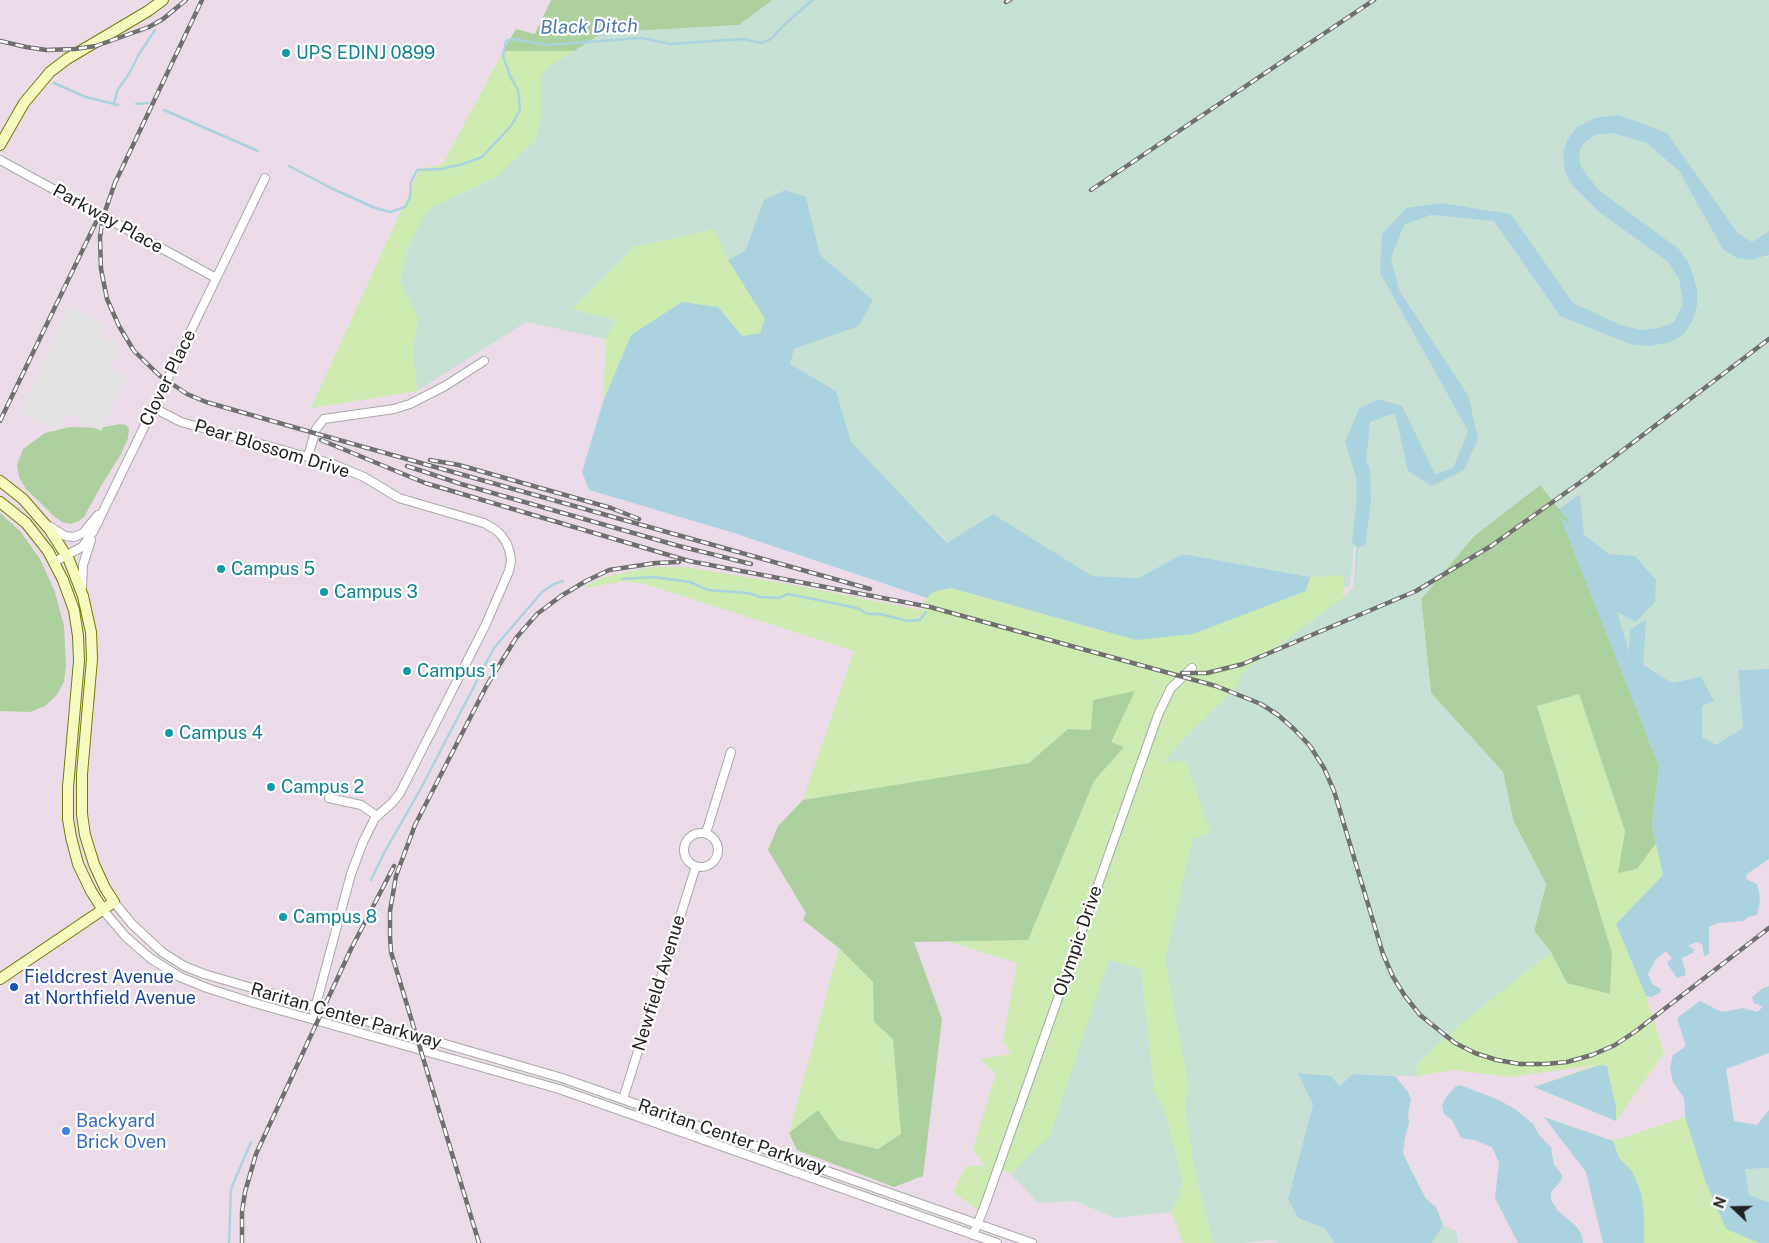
<!DOCTYPE html>
<html>
<head>
<meta charset="utf-8">
<style>
	body { margin:0 }
	#map { position:relative; width:1769px; height:1243px; overflow:hidden; background:#f2efe9; font-family:"Public Sans",sans-serif }
	canvas { display:block }
	.north { position:absolute; left:1709px; top:1183px; width:50px; height:50px; -webkit-text-stroke:4px #fff; paint-order:stroke; rotate:291deg; font-size:14px; font-weight:700; line-height:20px; text-align:center; color:#222 }
	.north::after { content:''; display:block; margin:auto; width:18px; height:22px; background:#222; clip-path:polygon(50% 0,100% 100%,50% 72%,0 100%) }
</style>
</head>
<body>
<div id="map">
<canvas width="1769" height="1243"></canvas>
<div class="north">N</div>
</div>
<script>
const context = document.querySelector('canvas').getContext('2d');
context.lineJoin = 'round';
function paint(path, color) { context.fillStyle = color; context.fill(path, 'evenodd'); }
const toPath = rows => new Path2D(rows.map(r => 'M' + r).join(''));
function stroke(path, color, width, dash) { context.strokeStyle = color; context.lineWidth = width; context.lineCap = dash ? 'butt' : 'round'; context.setLineDash(dash || []); context.stroke(path); }
function write(font, color, halo, rows, align = 'center') {
  context.font = font + ' "Public Sans",sans-serif'; context.lineWidth = 4.5; context.setLineDash([]); context.textBaseline = 'middle'; context.strokeStyle = halo; context.fillStyle = color; for (const [text, x, y, turn = 0] of rows) {
    context.save(); context.translate(x, y); context.rotate((+turn || 0) * Math.PI / 180); context.textAlign = isNaN(turn) ? turn : align; if (halo) context.strokeText(text, 0, 0); context.fillText(text, 0, 0); context.restore();
  }
}
paint(toPath([
	[0,0,1769,0,1769,1243,0,1243]
]), '#ebdbe8');
paint(toPath([
	[503,51,575,51,549,67,541,77,541,117,535,141,497,177,428,210,407,251,400,281,418,319,413,351,417,391,311,408,420,169,443,164],
	[714,229,728,260,765,319,760,334,742,336,718,307,631,335,603,402,606,339,614,320,571,309,634,247],
	[652,567,684,567,698,569,788,584,921,610,927,598,933,592,951,588,1136,640,1306,591,1310,577,1343,575,1343,598,1242,673,1235,689,1185,738,1163,762,1186,760,1211,833,1189,1088,1185,1105,1194,1168,1213,1243,1183,1243,1171,1212,1183,1185,1167,1117,1154,1092,1141,969,1109,960,1050,1137,1011,1174,1001,1170,984,1214,953,1192,966,1166,985,1166,973,1149,996,1073,980,1059,1011,1054,1003,1041,1017,963,947,941,1028,939,1094,781,1124,747,1111,743,1091,730,1068,729,1029,763,803,800,854,651,645,584,624,581,586,588,583,587,605,577],
	[1579,694,1625,831,1619,873,1637,869,1656,843,1663,875,1616,924,1646,996,1664,1053,1616,1121,1534,1087,1596,1065,1511,1077,1452,1070,1418,1076,1417,1064,1462,1022,1551,952,1567,983,1610,994,1612,953,1537,706],
	[839,948,873,982,874,1022,893,1039,901,1134,878,1149,839,1140,789,1133],
	[1544,1117,1613,1141,1685,1117,1705,1180,1726,1229,1759,1243,1603,1243,1586,1172]
]), '#cdebb0');
paint(toPath([
	[551,0,773,0,739,25,602,33,575,51,503,51,516,29,535,34],
	[120,424,126,425,129,429,128,438,121,454,101,486,84,517,79,521,70,524,62,522,55,517,26,489,19,477,17,465,23,449,45,433,70,427,100,428],
	[1541,484,1576,529,1561,518,1659,766,1652,826,1656,843,1637,869,1618,873,1625,831,1579,694,1537,706,1612,953,1610,994,1567,983,1551,952,1534,931,1546,884,1513,820,1503,772,1431,693,1421,599,1474,536],
	[0,513,20,531,40,559,55,592,64,626,66,665,64,682,56,696,45,706,30,712,0,711],
	[1135,691,1111,742,1124,747,1094,781,1028,940,914,942,942,1019,923,1176,894,1187,797,1150,789,1133,818,1110,839,1140,878,1149,901,1134,893,1039,874,1022,873,982,839,948,803,920,806,913,768,850,778,826,803,800,1029,763,1068,729,1091,730,1093,700]
]), '#add19e');
paint(toPath([
	[773,0,1769,0,1769,231,1752,242,1737,232,1667,133,1576,128,1567,140,1563,154,1565,172,1573,186,1598,211,1668,262,1679,279,1684,305,1674,322,1659,328,1642,330,1621,325,1573,303,1511,214,1441,203,1406,208,1382,234,1380,273,1468,431,1453,468,1434,474,1402,406,1378,399,1345,442,1360,490,1357,539,1354,548,1350,586,1343,588,1343,575,1310,577,1183,554,1138,578,1092,576,993,514,948,543,850,442,836,391,790,364,794,349,859,326,873,300,820,255,806,197,785,190,764,200,745,251,728,260,714,229,634,247,572,309,615,320,606,339,526,322,417,391,413,351,418,319,400,281,407,251,427,210,497,177,535,141,541,117,541,77,549,67,602,33,739,25],
	[1612,133,1647,143,1679,171,1723,249,1766,257,1769,255,1769,669,1738,670,1743,728,1716,745,1702,737,1702,706,1714,701,1672,683,1629,653,1616,612,1635,557,1609,554,1584,535,1580,494,1559,509,1540,485,1474,536,1421,599,1431,693,1503,772,1513,820,1546,884,1534,931,1551,952,1463,1022,1417,1064,1418,1076,1353,1074,1313,1105,1288,1199,1298,1218,1325,1228,1334,1243,1279,1243,1271,1240,1244,1243,1213,1243,1194,1168,1185,1105,1189,1088,1165,959,1193,839,1211,833,1186,761,1163,762,1185,738,1235,689,1242,673,1343,598,1353,588,1370,422,1395,412,1408,471,1432,486,1464,470,1478,439,1469,397,1399,290,1391,258,1404,225,1431,215,1494,221,1560,316,1630,344,1683,335,1692,322,1697,306,1697,289,1690,265,1679,249,1600,191,1586,174,1580,164,1579,152,1584,143,1595,135],
	[1109,960,1141,969,1154,1091,1167,1117,1183,1185,1171,1212,1116,1218,1075,1201,1038,1203,1011,1174,1050,1136],
	[1769,1168,1769,1202,1749,1195,1745,1169],
	[1443,1225,1456,1231,1458,1239,1458,1243,1432,1243]
]), '#c6e0d4');
paint(toPath([
	[70,307,106,325,102,336,121,345,109,369,127,377,101,431,65,413,56,431,20,414]
]), '#e2e2e2');
paint(toPath([
	[1619,115,1667,133,1737,232,1752,242,1769,231,1769,255,1750,260,1737,258,1723,249,1679,171,1647,143,1612,133,1595,135,1584,143,1579,152,1580,164,1586,174,1600,191,1679,249,1690,265,1697,289,1697,306,1692,322,1683,335,1671,342,1649,346,1630,344,1560,316,1494,221,1431,215,1404,225,1391,258,1399,290,1469,397,1478,439,1464,470,1432,486,1408,471,1395,413,1370,422,1354,588,1360,490,1345,442,1359,409,1378,399,1402,406,1435,474,1453,468,1468,431,1380,273,1382,234,1406,208,1441,203,1511,214,1573,303,1621,325,1642,330,1659,328,1674,322,1683,305,1679,279,1668,262,1598,211,1573,186,1565,172,1563,154,1567,140,1576,128,1595,118],
	[785,190,806,197,820,255,873,300,859,326,794,349,790,364,836,391,851,442,947,543,993,514,1092,576,1138,578,1183,554,1310,577,1306,591,1193,634,1136,640,951,588,933,592,927,598,734,533,589,490,582,472,603,402,631,335,682,302,718,307,742,336,760,333,765,319,728,260,745,251,764,200],
	[1580,494,1584,535,1609,554,1635,556,1656,580,1655,602,1636,622,1617,612,1629,652,1630,630,1646,619,1643,664,1672,683,1701,677,1714,701,1702,706,1702,737,1716,745,1743,728,1738,670,1769,669,1769,859,1747,874,1746,879,1757,884,1759,892,1760,901,1757,915,1748,917,1744,921,1718,923,1709,927,1709,954,1704,956,1702,944,1696,942,1688,946,1694,949,1693,953,1682,958,1686,975,1677,978,1667,963,1672,958,1666,951,1655,960,1648,974,1652,984,1661,989,1660,993,1651,997,1646,996,1616,924,1663,875,1652,826,1659,766,1560,517,1574,528,1559,509],
	[1769,986,1769,1053,1726,1069,1734,1121,1757,1125,1769,1110,1769,1168,1745,1169,1749,1195,1769,1202,1769,1243,1759,1243,1726,1229,1705,1180,1685,1117,1684,1098,1673,1082,1670,1068,1673,1055,1686,1046,1677,1018,1700,1001,1722,1012,1743,1008,1757,1012,1763,1007,1754,1003,1752,997,1763,988],
	[1600,1065,1607,1066,1616,1108,1616,1121,1534,1087],
	[1298,1073,1331,1076,1339,1086,1353,1074,1395,1076,1408,1092,1411,1100,1408,1114,1409,1123,1405,1137,1403,1152,1406,1160,1426,1199,1436,1207,1443,1225,1432,1243,1334,1243,1325,1228,1298,1218,1288,1199,1313,1105],
	[1460,1085,1499,1100,1515,1109,1533,1124,1539,1135,1551,1147,1554,1165,1562,1175,1561,1181,1551,1192,1551,1200,1558,1211,1575,1225,1581,1233,1583,1243,1518,1243,1495,1198,1499,1163,1492,1147,1474,1140,1461,1138,1452,1120,1444,1114,1442,1106,1446,1097,1456,1086],
	[1544,1117,1613,1141,1619,1158,1632,1171,1641,1192,1644,1213,1644,1243,1603,1243,1586,1172]
]), '#aad3df');
stroke(toPath([
	[54,83,86,97,118,105],
	[114,104,117,91,130,72,139,54,155,30],
	[136,104,148,103],
	[164,110,258,151],
	[289,166,331,188,375,208,390,212,405,207,410,198,411,182,417,170,441,169,463,164,482,157,511,126,520,110,518,90,511,78,503,56,506,41,514,39,547,45,641,38,671,44,742,39,761,43,771,39,782,27,812,0],
	[622,579,653,577,690,582,708,590,748,593,760,597,779,598,788,594,857,608,868,614,880,614,908,621,920,620,926,612],
	[371,880,384,853,420,790,494,648,542,592,554,584,563,581],
	[229,1243,231,1189,251,1142]
]), '#aad3df', 2.5);
stroke(toPath([
	[1359,540,1364,501,1363,469]
]), '#aad3df', 14);
const street = toPath([
	[0,160,216,278],
	[154,408,181,422,333,464,364,477,399,498,484,523,496,530,502,536,507,544,510,553,511,561,509,571,485,626,400,793,393,802,375,818,363,842,351,874,314,1012],
	[308,456,316,429,324,419,394,409,410,404,445,386,484,361],
	[49,526,65,536,74,537,83,533,98,515],
	[54,562,82,547,93,532,265,178],
	[82,587,83,565,91,540],
	[329,798,361,805,377,816],
	'684 850a17 17 0 1 1 34 0a17 17 0 1 1-34 0Z',
	[706,833,731,752],
	[114,902,132,924,162,952,184,966,204,974,562,1078,1032,1243],
	[103,910,126,937,150,958,180,977,207,988,251,1002,559,1089,997,1243],
	[623,1099,696,866],
	[973,1235,985,1205,1158,715,1171,688,1192,668]
]);
const secondary = toPath([
	[0,145,24,103,50,72,67,59,148,11,163,0],
	[0,481,23,499,50,530,69,560,83,596,91,632,92,659,82,774,82,814,85,835,94,864,105,888,114,902,0,979],
	[0,502,26,523,48,551,63,580,74,610,78,636,79,661,68,787,68,819,71,837,78,864,91,891,103,910]
]);
stroke(street, '#a9a9a9', 10);
stroke(secondary, '#707d05', 12);
stroke(street, '#fff', 8);
stroke(secondary, '#f7fabf', 10);
const rail = toPath([
	[1006,2,1010,0],
	[0,41,26,47,46,50,75,49,96,46,149,27,163,19,186,0],
	[116,180,103,217,100,237,101,269,107,299,119,326,134,351,160,376,187,394,206,402,314,433,870,589],
	[114,185,202,0],
	[1091,190,1374,0],
	[0,421,100,214],
	[321,440,425,483,689,561,930,607,1216,686,1261,704,1278,715,1294,729,1310,746,1324,768,1334,791,1383,954,1393,977,1405,996,1420,1015,1455,1043,1475,1053,1497,1060,1520,1064,1545,1064,1567,1062,1592,1055,1615,1045,1636,1031,1769,928],
	[430,460,459,465,611,508,639,519],
	[407,466,461,484,679,546,751,564],
	[1182,673,1207,673,1243,664,1416,591,1491,546,1589,476,1769,339],
	[242,1243,242,1212,245,1192,256,1154,351,949,394,866],
	[479,1243,391,952,390,937,390,911,396,876,415,825,487,685,516,638,537,614,561,596,586,581,609,570,656,563,679,562]
]);
stroke(rail, '#707070', 4.5);
stroke(rail, '#fff', 2.5, [8]);
for (const [x, y, r, color] of [
	[286,53,5,"#0f9aa8"],
	[221,569,5,"#0f9aa8"],
	[324,592,5,"#0f9aa8"],
	[407,671,5,"#0f9aa8"],
	[169,733,5,"#0f9aa8"],
	[271,787,5,"#0f9aa8"],
	[283,917,5,"#0f9aa8"],
	[14,987,5,"#1a4fb4"],
	[66,1131,5,"#3f7fe0"]
]) { const dot = new Path2D(); dot.arc(x, y, r, 0, 2 * Math.PI); context.fillStyle = color; context.fill(dot); stroke(dot, '#fff', 2); }
write('18px', '#0d838f', '#fff', [
	["UPS EDINJ 0899",296,53],
	["Campus 5",231,569],
	["Campus 3",334,592],
	["Campus 1",417,671],
	["Campus 4",179,733],
	["Campus 2",281,787],
	["Campus 8",293,917]
], 'left');
write('18px', '#222', '#fff', [
	["Parkway Place",108,219,29],
	["Clover Place",168,378,-64],
	["Pear Blossom Drive",272,449,17],
	["Olympic Drive",1078,941,-71],
	["Newfield Avenue",659,983,-73],
	["Raritan Center Parkway",346,1016,16],
	["Raritan Center Parkway",732,1137,19]
]);
write('18px', '#164399', '#fff', [
	["Fieldcrest Avenue",24,977],
	["at Northfield Avenue",24,998]
], 'left');
write('18px', '#366cbe', '#fff', [
	["Backyard",76,1121],
	["Brick Oven",76,1142]
], 'left');
write('italic 19px', '#4a7aab', '#fff', [
	["Black Ditch",589,27,-1]
]);
</script>
</body>
</html>
